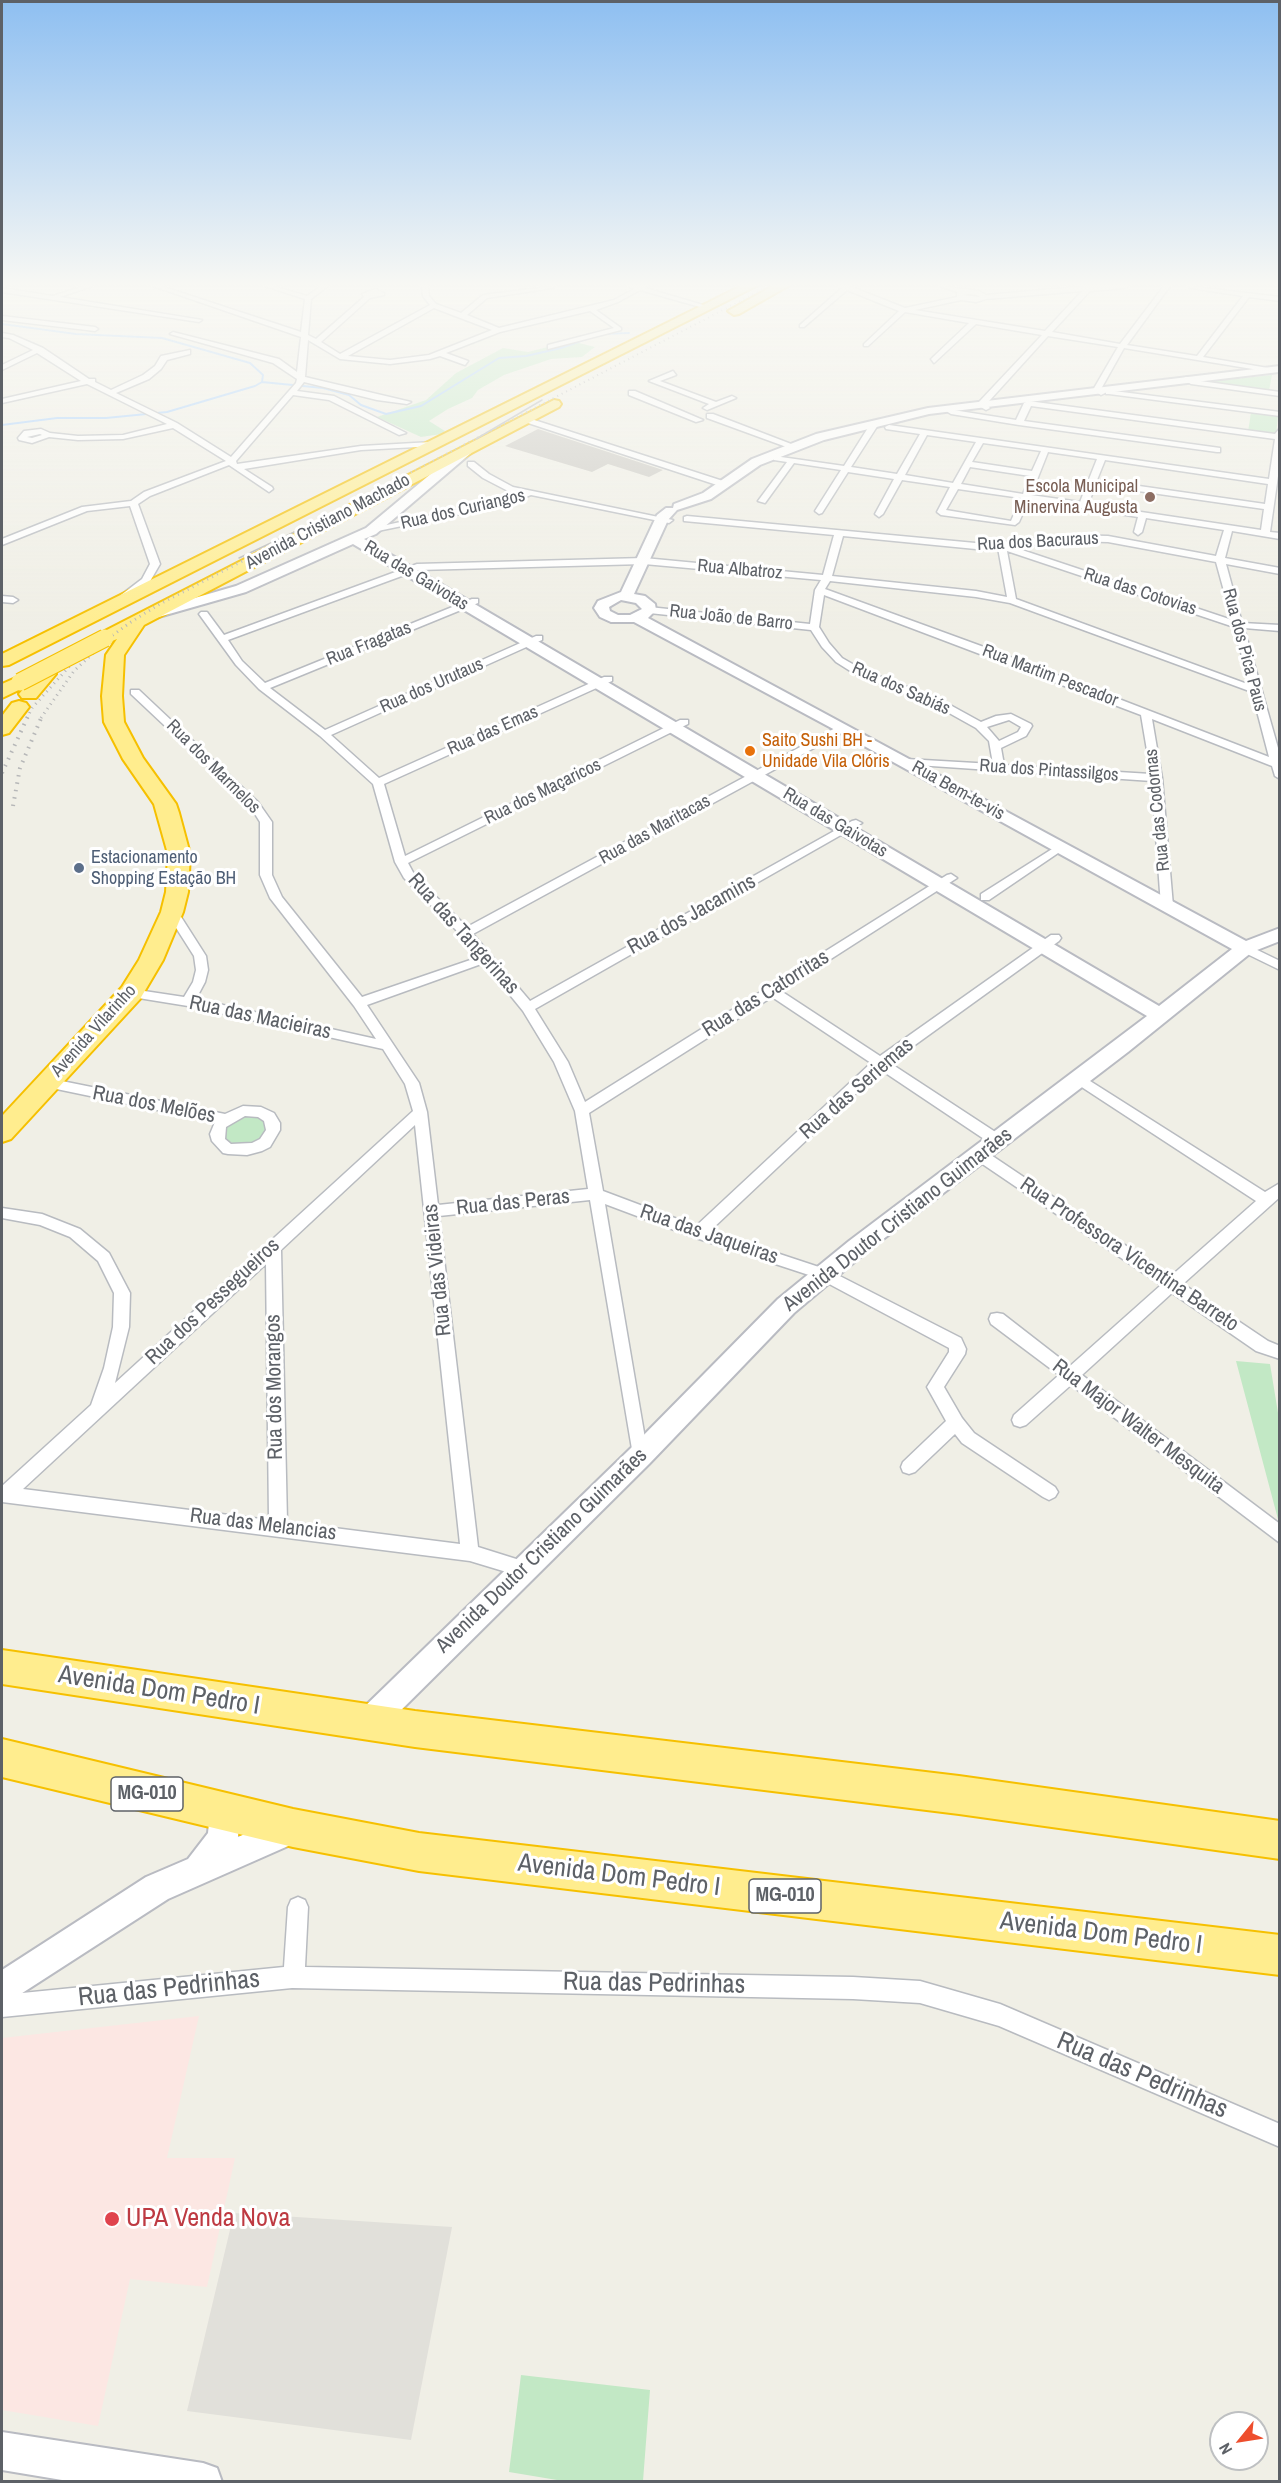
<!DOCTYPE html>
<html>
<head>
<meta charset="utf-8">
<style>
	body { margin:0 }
	#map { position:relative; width:1281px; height:2483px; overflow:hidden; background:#f0efe6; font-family:"Archivo Narrow",sans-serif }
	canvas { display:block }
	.frame { position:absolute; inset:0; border:3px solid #5d6167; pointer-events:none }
	.north { position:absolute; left:1209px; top:2411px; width:60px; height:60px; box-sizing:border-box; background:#fff; border:2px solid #bec0c2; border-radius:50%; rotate:240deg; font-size:16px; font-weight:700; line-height:24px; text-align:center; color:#5d6167 }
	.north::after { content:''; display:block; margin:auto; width:21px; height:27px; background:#ee4e2d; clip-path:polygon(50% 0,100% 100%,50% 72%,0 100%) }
</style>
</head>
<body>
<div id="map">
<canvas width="1281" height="2483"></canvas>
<div class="frame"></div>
<div class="north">N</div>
</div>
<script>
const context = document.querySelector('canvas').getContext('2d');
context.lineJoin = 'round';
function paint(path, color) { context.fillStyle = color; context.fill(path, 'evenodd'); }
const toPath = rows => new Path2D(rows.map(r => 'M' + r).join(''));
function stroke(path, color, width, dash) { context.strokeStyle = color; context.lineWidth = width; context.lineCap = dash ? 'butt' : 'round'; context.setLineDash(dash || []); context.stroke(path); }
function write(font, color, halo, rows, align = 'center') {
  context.font = font + ' "Archivo Narrow",sans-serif'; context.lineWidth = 6; context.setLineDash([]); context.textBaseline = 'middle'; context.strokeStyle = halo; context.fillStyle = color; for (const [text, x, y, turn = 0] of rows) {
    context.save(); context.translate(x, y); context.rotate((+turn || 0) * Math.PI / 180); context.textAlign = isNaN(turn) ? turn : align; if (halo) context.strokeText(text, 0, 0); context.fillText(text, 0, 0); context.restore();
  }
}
paint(toPath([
	[234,2213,452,2227,411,2440,187,2411]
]), '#e1e0da');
paint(toPath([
	[199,2016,167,2158,235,2158,207,2287,130,2279,98,2426,2,2410,2,2038]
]), '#fce7e3');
paint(toPath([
	[571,341,595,347,582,357,551,359,504,375,478,390,472,398,448,409,429,421,445,431,442,434,421,437,377,417,426,400,456,373,503,348,528,352],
	[1272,375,1269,391,1204,382],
	[1251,412,1278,415,1276,436,1248,432],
	[257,1115,268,1124,264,1137,254,1143,236,1145,227,1140,225,1136,226,1127,239,1116],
	[1236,1361,1270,1364,1279,1419,1279,1523],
	[521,2375,650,2390,643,2481,563,2481,509,2472]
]), '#c2e8c5');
stroke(toPath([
	[2,324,76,334,162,338,250,363,263,375,262,382,255,386,167,412,106,418,57,418,2,425],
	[262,382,323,388,349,395,361,405,386,414,421,406,499,358,526,356,561,348,601,334,629,333]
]), '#a7d0ff', 2);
paint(toPath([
	[538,429,663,470,649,477,608,464,592,472,505,446]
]), '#cbc9c3');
const street = toPath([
	[84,286,92,286,60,297,202,320,199,322,2,292,2,288,53,296,84,286],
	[153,286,161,286,301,332,305,299,265,286,273,286,307,296,321,286,328,286,311,299,308,335,316,339,364,297,362,294,376,289,384,293,384,295,370,298,321,342,340,354,430,305,423,296,422,286,428,286,429,296,436,304,461,313,483,295,555,286,552,288,487,298,467,315,499,328,614,300,634,289,629,286,646,286,645,288,710,307,707,309,640,290,618,302,596,310,621,328,621,330,548,349,548,345,614,328,590,311,500,332,446,353,468,361,465,365,440,356,430,359,390,364,340,359,308,340,305,377,411,402,407,404,377,400,304,382,297,391,334,396,406,433,399,435,329,400,293,395,236,461,237,464,361,446,432,442,436,444,435,446,361,450,244,469,272,487,273,489,269,492,229,465,150,496,138,504,160,564,149,583,124,600,121,599,121,595,142,579,150,564,130,506,87,511,2,545,2,539,82,507,131,501,144,492,226,461,173,428,123,439,78,440,49,437,32,443,19,440,18,438,24,431,41,429,50,433,78,436,123,435,167,424,87,384,2,403,2,399,81,381,37,353,2,370,2,365,33,350,9,338,2,337,2,333,13,335,43,348,89,379,95,379,95,382,111,390,143,375,155,366,161,356,190,350,190,354,167,360,161,369,149,379,116,393,177,423,231,457,296,383,297,379,273,363,170,334,173,332,279,359,297,372,301,337,153,286],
	[434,308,492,330,429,355,390,360,348,356,434,308],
	[40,434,42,435,32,438,27,437,40,434],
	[840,286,849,286,905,308,957,297,957,292,940,286,979,291,986,295,1088,286,1128,286,1125,288,1090,291,1052,332,1120,344,1164,286,1170,286,1127,345,1197,356,1243,296,1191,288,1188,286,1280,297,1280,301,1249,297,1203,357,1268,368,1271,372,1124,348,1101,389,1105,393,1101,395,1093,390,1118,347,1048,336,990,400,986,404,990,408,986,410,979,406,979,402,1042,335,976,324,934,363,931,359,969,323,905,312,868,346,864,346,864,344,899,311,847,290,804,327,800,327,800,325,842,288,840,286],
	[1082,291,1045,331,915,310,961,300,976,302,986,299,1082,291],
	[969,294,977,295,980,297,963,295,969,294],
	[2,316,95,327,98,329,95,331,2,320,2,316],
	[673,371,676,375,660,381,716,402,732,396,736,398,707,410,703,408,709,404,649,381,673,371],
	[1186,377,1193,380,1280,392,1280,396,1191,384,1182,379,1186,377],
	[1106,390,1280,412,1280,416,1109,394,1106,394,1106,390],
	[629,391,635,391,703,420,696,422,629,395,629,391],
	[1028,401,1275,434,1280,428,1280,462,1270,532,1280,533,1280,539,1232,531,1225,558,1280,568,1280,574,1226,564,1242,623,1280,625,1280,631,1244,628,1280,755,1280,779,1275,776,1272,766,1152,719,1162,778,1173,906,1171,909,1163,909,1161,906,1152,781,902,764,902,760,906,759,993,764,989,741,976,728,933,704,855,674,836,662,822,647,811,630,649,613,644,610,649,607,810,624,815,590,821,580,644,564,418,570,228,640,242,661,265,683,472,599,478,599,478,603,270,688,325,730,536,636,542,636,542,640,331,735,379,778,604,677,612,677,612,681,384,784,405,856,680,720,688,720,688,724,408,863,415,876,467,927,839,726,847,726,847,730,473,934,530,1001,852,821,856,820,862,823,535,1009,568,1062,585,1102,947,875,951,874,957,878,781,991,880,1056,1051,935,1059,935,1061,938,1059,941,890,1063,1003,1137,1005,1141,1003,1145,993,1145,881,1070,710,1231,828,1270,961,1338,966,1349,965,1354,944,1387,962,1418,974,1433,1055,1487,1058,1492,1055,1497,1049,1500,1043,1497,962,1443,955,1434,915,1472,909,1474,903,1472,901,1467,903,1462,946,1421,927,1387,949,1352,949,1348,818,1278,693,1237,605,1204,648,1456,646,1461,640,1463,634,1461,590,1200,439,1216,478,1547,529,1563,532,1569,529,1575,523,1577,470,1561,2,1502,2,1486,91,1405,104,1368,113,1327,114,1293,98,1261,70,1237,40,1225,2,1218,2,1208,42,1214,80,1229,109,1253,130,1293,129,1327,115,1383,413,1111,405,1084,383,1049,188,1006,126,996,125,993,126,990,131,989,184,997,193,982,196,970,194,956,166,912,172,908,176,909,206,956,208,970,205,982,196,999,376,1039,354,1006,270,898,260,875,260,822,250,806,131,694,131,690,139,690,258,802,272,822,272,875,282,897,362,997,479,957,462,936,404,878,395,862,373,784,320,736,259,689,236,665,199,614,201,612,207,612,224,635,417,564,644,558,823,575,834,535,684,521,684,517,687,516,986,544,1067,535,1108,536,1216,556,1224,530,1146,518,1142,532,1138,535,1134,532,1138,517,1029,500,1019,522,1015,525,941,515,937,512,950,487,902,480,883,514,879,517,875,514,894,479,848,472,822,513,819,514,815,511,841,470,794,463,765,503,758,501,787,462,774,460,774,456,844,466,871,423,874,423,878,425,851,467,897,474,920,434,886,429,885,427,889,425,1269,479,1275,439,1031,406,1024,421,1220,448,1220,452,1217,452,1019,425,951,414,943,409,947,407,953,410,1016,420,1024,403,1028,401],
	[927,435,976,442,953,483,905,475,927,435],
	[983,443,1041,451,1032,471,972,462,983,443],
	[1048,452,1097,459,1080,502,1031,495,1048,452],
	[1105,460,1268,484,1265,504,1097,480,1105,460],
	[970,467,1030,476,1023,494,961,484,970,467],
	[1096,485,1264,509,1261,530,1088,504,1096,485],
	[958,489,1021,498,1011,521,946,510,958,489],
	[843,536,986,550,998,548,1007,597,976,591,832,576,843,536],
	[1067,541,1108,542,1216,562,1232,620,1013,547,1067,541],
	[1007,551,1234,627,1250,685,1016,599,1007,551],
	[830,581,976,597,1010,603,1252,692,1269,757,992,650,825,589,830,581],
	[824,595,1141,715,1151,774,1004,765,1001,748,1026,736,1032,726,1031,724,1011,714,996,716,981,722,941,700,863,670,842,658,829,643,819,627,824,595],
	[1009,720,1021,727,1018,732,999,741,987,727,1009,720],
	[484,963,523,1011,554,1062,575,1111,588,1189,438,1205,427,1112,419,1083,367,1005,484,963],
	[772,997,871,1063,696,1226,603,1191,589,1113,772,997],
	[415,1125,460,1544,287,1522,281,1250,415,1125],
	[266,1264,269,1520,23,1489,266,1264],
	[707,414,713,414,799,447,792,449,707,418,707,414],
	[525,417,726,482,727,484,720,486,522,421,521,419,525,417],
	[468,462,474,462,489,474,513,487,673,520,669,523,531,495,504,505,368,533,368,529,502,500,521,493,508,491,483,478,468,466,468,462],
	[2,596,13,597,18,600,13,603,2,602,2,596],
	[1060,844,1066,847,1064,849,989,900,981,900,981,894,1060,844],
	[1245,944,1280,961,1280,970,1241,951,1239,948,1241,945,1245,944],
	[1079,1074,1265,1192,1280,1183,1280,1197,1183,1284,1268,1341,1280,1346,1280,1359,1256,1351,1172,1293,1082,1375,1280,1524,1280,1543,1071,1385,1026,1425,1020,1427,1014,1425,1012,1420,1014,1415,1059,1375,991,1324,989,1319,991,1314,997,1313,1003,1314,1070,1366,1161,1285,975,1159,973,1155,975,1151,985,1151,1171,1276,1256,1201,1074,1082,1072,1079,1079,1074],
	[47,1078,225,1114,243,1106,261,1107,274,1113,280,1123,280,1130,270,1147,262,1151,247,1155,228,1154,223,1153,212,1141,210,1134,215,1122,42,1086,40,1083,47,1078],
	[245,1116,258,1117,264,1121,266,1130,260,1139,252,1143,231,1144,225,1139,226,1127,245,1116],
	[298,1897,305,1900,308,1907,305,1967,853,1977,920,1981,1000,2004,1280,2124,1280,2147,999,2026,920,2003,853,1999,292,1988,2,2017,2,1995,284,1967,288,1907,291,1900,298,1897]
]);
const secondary = toPath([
	[1280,366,1279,372,929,414,824,440,760,465,711,499,677,510,668,520,634,594,645,596,655,604,656,610,648,618,1246,941,1280,928,1280,941,1252,952,1128,1052,865,1253,794,1313,649,1464,379,1732,369,1736,359,1732,355,1722,359,1712,631,1448,778,1299,849,1241,1147,1016,353,544,246,592,155,618,148,614,150,611,236,586,366,528,463,447,471,447,471,453,376,534,364,539,1159,1006,1232,949,837,731,634,622,611,622,600,617,594,608,598,601,621,592,657,515,666,508,673,508,674,504,703,493,752,459,816,434,928,408,1280,366],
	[621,600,636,603,642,609,630,615,618,615,610,611,609,607,621,600],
	[225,1798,236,1802,240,1813,238,1837,293,1813,304,1817,308,1828,304,1839,168,1899,13,1999,2,2004,2,1970,146,1877,188,1859,208,1833,210,1813,214,1802,225,1798],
	[2,2432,203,2463,217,2468,222,2482,74,2482,2,2470,2,2432]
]);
const highway = toPath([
	[741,286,756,286,9,665,2,666,2,654,741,286],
	[773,286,788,286,739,314,734,315,728,311,773,286],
	[554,400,559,401,561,404,559,407,144,625,124,655,122,696,124,722,143,758,176,804,179,813,190,854,188,892,183,912,163,960,140,999,11,1139,2,1142,2,1116,122,987,139,960,161,912,166,892,168,854,154,804,123,759,104,722,102,696,106,655,117,639,105,644,99,642,96,638,99,634,554,400],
	[47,668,54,670,56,674,36,698,22,698,19,694,25,687,2,698,2,684,20,676,27,678,29,682,40,670,47,668],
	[19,701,26,703,29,707,9,733,2,735,2,716,12,703,19,701],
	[2,1650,415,1711,959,1776,1280,1821,1280,1859,959,1814,415,1747,2,1684,2,1650],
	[2,1739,293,1809,419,1833,1280,1935,1280,1975,419,1871,293,1847,2,1777,2,1739]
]);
stroke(street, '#b8bbc0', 3);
stroke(secondary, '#b9bbc2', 4);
stroke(highway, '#f6c000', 4);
paint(street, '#fff');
paint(secondary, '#fff');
paint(highway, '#ffed8e');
stroke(toPath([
	[476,439,542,400],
	[239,558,305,527]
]), '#b6b7b8', 1.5);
stroke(toPath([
	[402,477,769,286]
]), '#b6b7b8', 2, [1, 4]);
stroke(toPath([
	[27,718,32,708,76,659],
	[41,718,74,671,109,638,131,622,158,605,405,476]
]), '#b6b7b8', 3, [1, 4.5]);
stroke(toPath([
	[2,773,28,716],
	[13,806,20,768,42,716]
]), '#b6b7b8', 4, [1.5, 6]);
const highwayBridge = toPath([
	[20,682,105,638]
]);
stroke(highwayBridge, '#f6c000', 19, []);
stroke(highwayBridge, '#ffed8e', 17);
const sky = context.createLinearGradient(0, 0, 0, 633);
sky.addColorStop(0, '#8ebff1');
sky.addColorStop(0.45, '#f8f8f4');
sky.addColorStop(1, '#f8f8f400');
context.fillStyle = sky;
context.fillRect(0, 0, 1281, 633);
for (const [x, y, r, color] of [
	[1150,497,6,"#8d6e63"],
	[750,751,6,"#e8710a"],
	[79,868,6,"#5c6f8a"],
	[112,2219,8,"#e0444e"]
]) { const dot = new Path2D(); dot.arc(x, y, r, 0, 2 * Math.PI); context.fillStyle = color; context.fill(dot); stroke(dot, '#fff', 2); }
write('18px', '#785e54', '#fff', [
	["Escola Municipal",1138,487],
	["Minervina Augusta",1138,508]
], 'right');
write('18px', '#5d6167', '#fff', [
	["Rua dos Curiangos",463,510,-13],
	["Avenida Cristiano Machado",328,522,-28],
	["Rua dos Bacuraus",1038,542,-3],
	["Rua Albatroz",740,570,5],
	["Rua das Gaivotas",416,576,31],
	["Rua das Cotovias",1140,592,18],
	["Rua João de Barro",731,618,6],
	["Rua Fragatas",369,644,-22],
	["Rua dos Pica Paus",1244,650,75],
	["Rua Martim Pescador",1050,676,21],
	["Rua dos Urutaus",432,686,-24],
	["Rua dos Sabiás",901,689,24],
	["Rua das Emas",493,731,-24],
	["Rua dos Marmelos",213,767,45],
	["Rua dos Pintassilgos",1049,771,4],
	["Rua Bem-te-vis",958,791,29],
	["Rua dos Maçaricos",543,792,-26],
	["Rua das Codornas",1158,810,-96],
	["Rua das Gaivotas",835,823,31],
	["Rua das Maritacas",655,830,-29],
	["Avenida Vilarinho",94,1031,-48]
]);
write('18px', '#c56008', '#fff', [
	["Saito Sushi BH -",762,741],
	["Unidade Vila Clóris",762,762]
], 'left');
write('18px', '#4e5e75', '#fff', [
	["Estacionamento",91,858],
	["Shopping Estação BH",91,879]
], 'left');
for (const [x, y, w] of [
	[147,1794,72],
	[785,1896,72]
]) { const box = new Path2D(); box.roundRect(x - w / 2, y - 17, w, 34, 4.5); context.fillStyle = '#fff'; context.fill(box); stroke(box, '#5d6167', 1.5); }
write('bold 20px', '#5d6167', null, [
	["MG-010",147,1794],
	["MG-010",785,1896]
]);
write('21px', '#5d6167', '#fff', [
	["Rua dos Jacamins",692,915,-29],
	["Rua das Tangerinas",463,934,48],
	["Rua das Catorritas",766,994,-32],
	["Rua das Macieiras",260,1018,12],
	["Rua das Seriemas",857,1089,-41],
	["Rua dos Melões",154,1105,11],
	["Rua das Peras",513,1203,-6],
	["Avenida Doutor Cristiano Guimarães",898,1220,-38],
	["Rua das Jaqueiras",709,1235,19],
	["Rua Professora Vicentina Barreto",1129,1255,34],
	["Rua das Videiras",438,1270,-96],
	["Rua dos Pessegueiros",213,1302,-43],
	["Rua dos Morangos",275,1387,-91],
	["Rua Major Walter Mesquita",1138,1427,37],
	["Rua das Melancias",263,1525,7],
	["Avenida Doutor Cristiano Guimarães",542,1551,-44]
]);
write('26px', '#5d6167', '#fff', [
	["Avenida Dom Pedro I",159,1691,9],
	["Avenida Dom Pedro I",619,1876,7],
	["Avenida Dom Pedro I",1101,1934,7],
	["Rua das Pedrinhas",654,1984,1],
	["Rua das Pedrinhas",169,1989,-6],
	["Rua das Pedrinhas",1142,2076,23]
]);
write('26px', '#be3a42', '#fff', [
	["UPA Venda Nova",126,2219]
], 'left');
</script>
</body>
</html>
